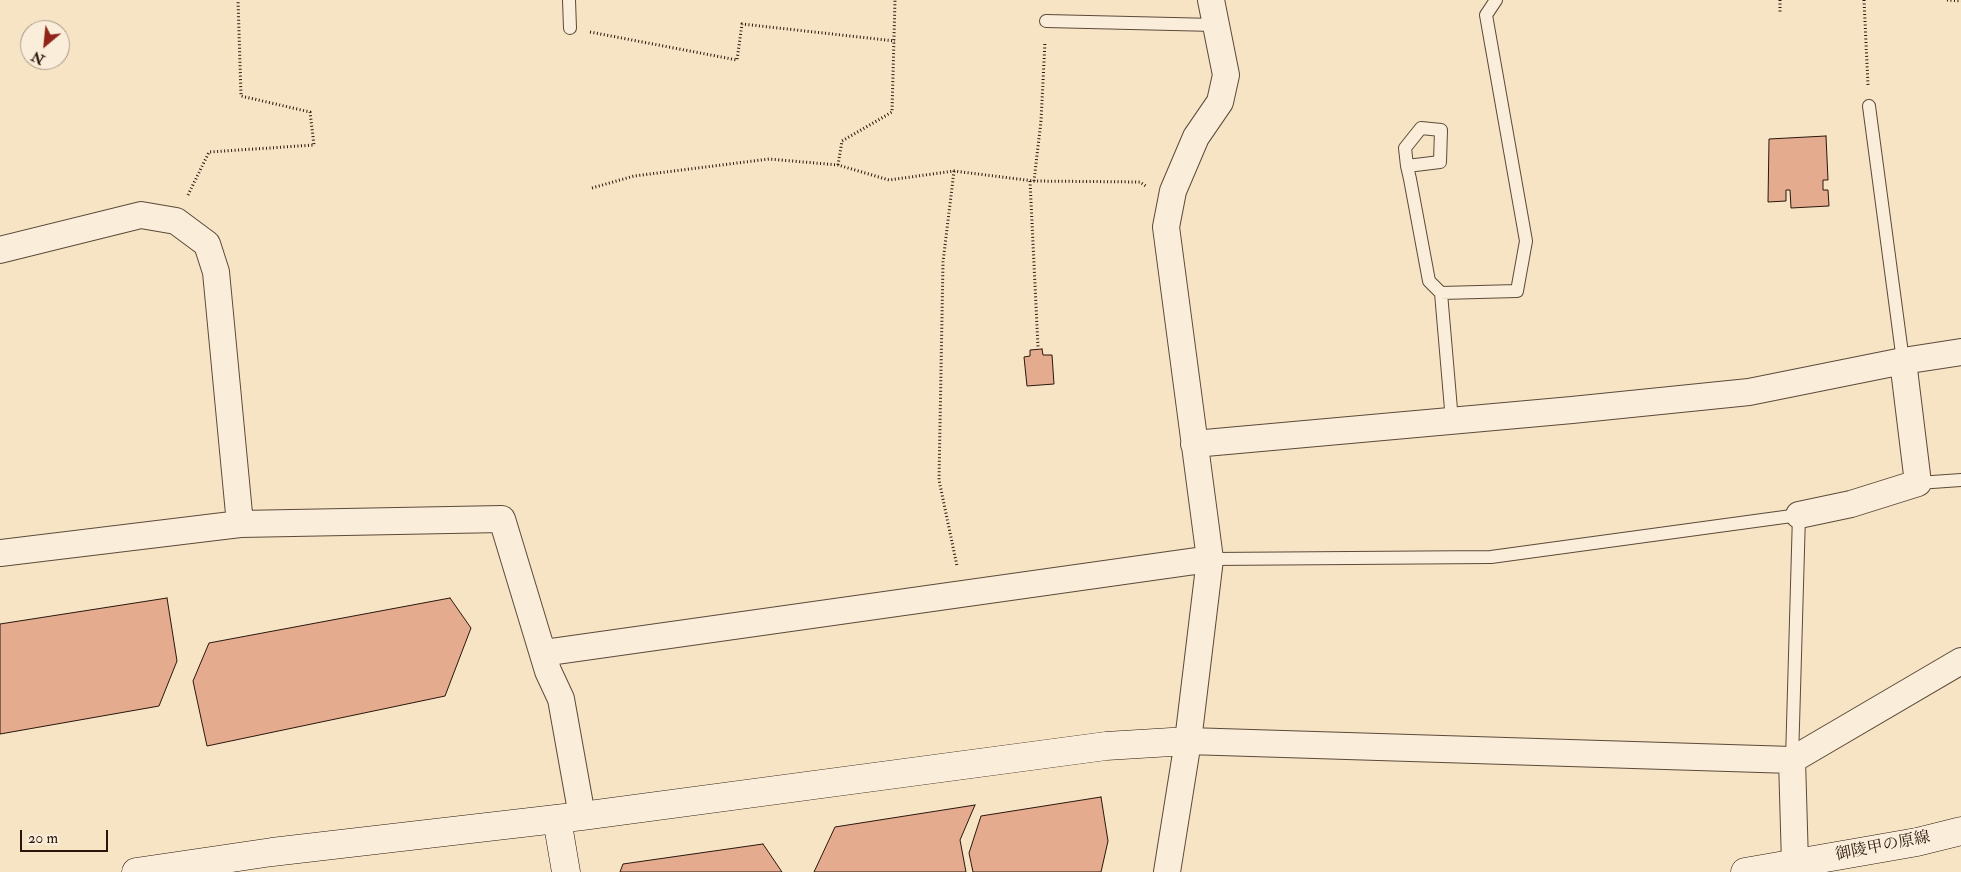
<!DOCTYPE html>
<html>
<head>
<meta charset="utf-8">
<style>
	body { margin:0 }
	#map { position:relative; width:1961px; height:872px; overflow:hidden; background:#f7e4c5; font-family:"IM FELL Double Pica",serif }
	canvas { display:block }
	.north { position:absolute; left:20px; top:20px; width:50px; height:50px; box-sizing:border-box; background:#faedd9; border:1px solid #a69787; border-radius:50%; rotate:208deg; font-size:14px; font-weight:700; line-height:20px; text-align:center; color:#29170c }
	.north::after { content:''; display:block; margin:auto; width:18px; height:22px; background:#8f2418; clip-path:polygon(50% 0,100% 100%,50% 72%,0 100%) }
	.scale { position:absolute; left:20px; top:830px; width:88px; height:22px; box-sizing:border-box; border:2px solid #29170c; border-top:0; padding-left:6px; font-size:15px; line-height:18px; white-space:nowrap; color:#29170c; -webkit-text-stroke:4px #faedd9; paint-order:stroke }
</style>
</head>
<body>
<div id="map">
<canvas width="1961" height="872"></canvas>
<div class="north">N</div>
<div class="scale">20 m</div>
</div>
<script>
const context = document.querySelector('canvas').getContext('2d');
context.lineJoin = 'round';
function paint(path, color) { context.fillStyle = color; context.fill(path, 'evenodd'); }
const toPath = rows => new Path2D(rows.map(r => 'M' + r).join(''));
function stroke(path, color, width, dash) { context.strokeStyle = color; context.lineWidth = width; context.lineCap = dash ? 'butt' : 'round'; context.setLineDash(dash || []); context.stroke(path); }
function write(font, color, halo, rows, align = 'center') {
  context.font = font + ' "IM FELL Double Pica","Noto Serif JP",serif'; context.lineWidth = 5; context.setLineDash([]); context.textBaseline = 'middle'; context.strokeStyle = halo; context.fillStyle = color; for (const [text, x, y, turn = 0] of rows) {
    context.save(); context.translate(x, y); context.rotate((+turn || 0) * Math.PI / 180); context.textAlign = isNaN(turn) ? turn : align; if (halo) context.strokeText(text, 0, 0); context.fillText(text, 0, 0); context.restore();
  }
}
const building = toPath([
	[1826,136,1828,180,1823,180,1823,190,1828,190,1829,206,1791,208,1790,190,1786,190,1786,201,1768,202,1769,139,1826,136],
	[1042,349,1043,355,1052,355,1054,384,1027,386,1024,357,1030,356,1030,350,1042,349],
	[167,598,177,661,159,706,0,734,0,624,167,598],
	[450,598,471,628,445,696,207,746,193,681,209,643,450,598],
	[1101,797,1108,841,1101,872,973,872,969,853,981,816,1101,797],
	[975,805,960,840,966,872,814,872,835,827,975,805],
	[763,844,782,872,620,872,623,864,763,844]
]);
paint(building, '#e4ab8f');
stroke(building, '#29170c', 1);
const lane = toPath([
	[569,0,570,28],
	[1046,21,1215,25],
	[1869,106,1903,361],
	[1407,166,1440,162,1441,130,1421,128,1405,148,1407,166,1410,179,1429,281,1441,293],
	[1452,421,1441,293,1517,291,1526,241,1486,15,1496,0],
	[1918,483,1961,480],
	[1210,559,1491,557,1799,515,1792,760]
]);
const street = toPath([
	[0,250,141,215,176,221,207,244,216,272,240,524],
	[1194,444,1572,410,1749,392,1903,361,1961,352],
	[1799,515,1851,504,1918,483,1903,361],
	[0,553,240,524,502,519,548,671,561,699,582,816],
	[543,653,1210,559],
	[1188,741,1792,760,1961,661],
	[1792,760,1795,863],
	[1167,872,1188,741,1210,559,1166,227,1173,191,1196,137,1220,102,1226,75,1211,0]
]);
const secondary = toPath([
	[557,819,566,872],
	[136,872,272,852,582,816,1106,746,1188,741],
	[1745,872,1917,842,1961,831]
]);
stroke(lane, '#5c4a3a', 14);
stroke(street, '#5c4a3a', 28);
stroke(secondary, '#29170c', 29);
stroke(toPath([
	[1780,0,1780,14],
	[1864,0,1868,85],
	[1947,0,1961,1],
	[590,32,737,60,742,24,895,41],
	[838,165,842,141,892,112,895,0],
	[954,171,943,262,939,480,957,566],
	[1030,181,1038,347],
	[1034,181,1041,121,1045,42],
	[592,188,634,176,769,159,838,165,889,180,954,171,1034,181,1140,182,1147,187],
	[188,195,209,152,314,145,310,112,241,96,238,0]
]), '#29170c', 3, [1, 2.5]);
stroke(lane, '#faedd9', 12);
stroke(street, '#faedd9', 26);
stroke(secondary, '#faedd9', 28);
write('16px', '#29170c', '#faedd9', [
	["御陵甲の原線",1883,847,-11]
]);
</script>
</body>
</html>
